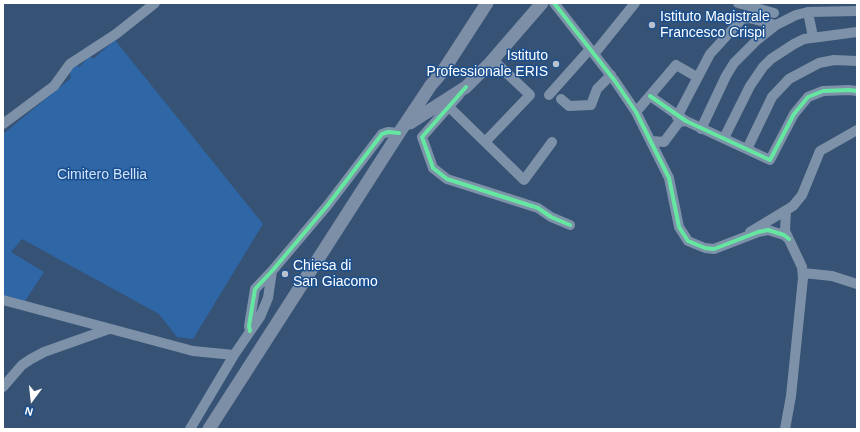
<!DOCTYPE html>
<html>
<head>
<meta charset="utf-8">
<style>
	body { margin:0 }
	#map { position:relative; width:860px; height:432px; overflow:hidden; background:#365274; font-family:Helvetica,sans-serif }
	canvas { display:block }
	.frame { position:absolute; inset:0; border:4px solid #fff; pointer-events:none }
	.north { position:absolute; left:12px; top:380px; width:40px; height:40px; -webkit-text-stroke:3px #1b4f8f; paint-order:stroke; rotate:195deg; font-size:11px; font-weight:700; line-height:16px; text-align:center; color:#fff }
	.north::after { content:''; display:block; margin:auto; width:14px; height:18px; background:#fff; clip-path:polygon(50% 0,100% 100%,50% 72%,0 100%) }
</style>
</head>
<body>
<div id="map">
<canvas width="860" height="432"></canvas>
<div class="frame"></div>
<div class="north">N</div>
</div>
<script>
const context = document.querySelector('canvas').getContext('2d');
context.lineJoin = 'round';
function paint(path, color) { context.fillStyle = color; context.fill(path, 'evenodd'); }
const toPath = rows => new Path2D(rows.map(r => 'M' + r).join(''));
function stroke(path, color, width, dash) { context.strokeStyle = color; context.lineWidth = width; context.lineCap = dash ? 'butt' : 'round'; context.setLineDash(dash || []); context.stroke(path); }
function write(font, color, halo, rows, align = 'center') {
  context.font = font + ' Helvetica,sans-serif'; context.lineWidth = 3; context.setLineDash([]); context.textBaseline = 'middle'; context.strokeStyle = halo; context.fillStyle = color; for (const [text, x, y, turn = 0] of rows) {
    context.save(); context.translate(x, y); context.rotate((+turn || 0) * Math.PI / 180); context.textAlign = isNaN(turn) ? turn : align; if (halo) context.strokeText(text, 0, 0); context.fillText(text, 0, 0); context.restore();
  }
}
paint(toPath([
	[115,40,263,224,193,339,177,337,159,314,22,239,11,252,44,272,25,301,3,295,3,134,71,78,69,69,76,65,79,67,90,56,93,59]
]), '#2f66a5');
stroke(toPath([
	[554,3,615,81,636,112,669,178,679,227,688,241,705,248,714,249,758,232,768,230,784,235,789,239],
	[738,3,774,13],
	[808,12,813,37],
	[594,54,635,3],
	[459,95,422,137,433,168,447,179,538,208,551,217,570,225],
	[549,95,590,49],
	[650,96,686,121,770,160,794,114,808,97,823,91,849,90,857,91],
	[561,99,569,106,591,105,597,89,611,75],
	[445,103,524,180,552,142],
	[636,112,676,65,697,77],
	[677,117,710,54,742,19,749,18,776,25],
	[3,124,54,86,70,64,116,34,155,3],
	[701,129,726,76,734,63,757,40,776,25,796,15,808,12,857,11],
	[724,138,750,86,763,67,771,59,794,44,804,39,857,32],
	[652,141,664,142,679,122,686,121],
	[485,142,530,95,493,60],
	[747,149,772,97,789,79,819,63,834,60,857,61],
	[750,232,793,206,802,195,820,151,857,130],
	[803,273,832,276,857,284],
	[3,300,193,351,234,355],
	[250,331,249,326,255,289,272,271,327,206,382,134,388,132,399,133],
	[3,387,22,365,31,359,44,352,109,329],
	[190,429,234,355,260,317,268,298,272,271],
	[785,429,791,396,803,278,802,267,785,231,786,211]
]), '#7d92a8', 10);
stroke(toPath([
	[410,123,466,87,490,63,542,3],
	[209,429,399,133,431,85,443,71,487,3]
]), '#7d8ea7', 13);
stroke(toPath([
	[554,3,615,81,636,112,669,178,679,227,688,241,705,248,714,249,758,232,768,230,784,235,789,239],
	[466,87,422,137,433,168,447,179,538,208,551,217,570,225],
	[650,96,686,121,770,160,794,114,808,97,823,91,849,90,857,91],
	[250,331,249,326,255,289,272,271,327,206,382,134,388,132,399,133]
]), '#66e7a1', 4);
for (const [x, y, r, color] of [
	[652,25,4,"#b9c2ce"],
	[556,64,4,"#b9c2ce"],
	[285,274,4,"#b9c2ce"]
]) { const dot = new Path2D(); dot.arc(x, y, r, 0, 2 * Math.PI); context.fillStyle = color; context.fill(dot); stroke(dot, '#1b4f8f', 1.5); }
write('14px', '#fff', '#1b4f8f', [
	["Istituto Magistrale",660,17],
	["Francesco Crispi",660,33],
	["Istituto",548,56,"right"],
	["Professionale ERIS",548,72,"right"],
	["Chiesa di",293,266],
	["San Giacomo",293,282]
], 'left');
write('14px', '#cfe3fa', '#1b4f8f', [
	["Cimitero Bellia",102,175]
]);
</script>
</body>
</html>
